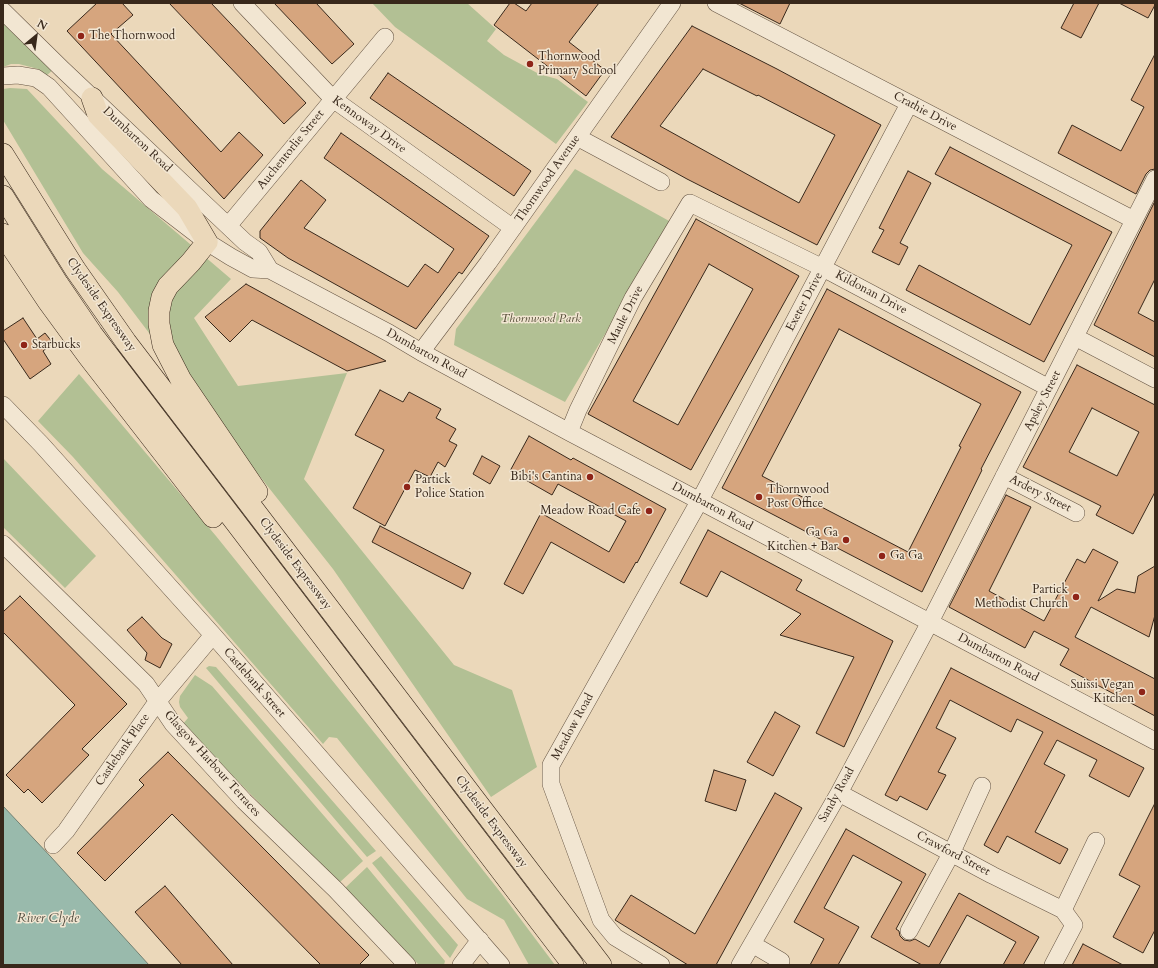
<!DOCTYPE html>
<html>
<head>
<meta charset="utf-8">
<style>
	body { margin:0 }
	#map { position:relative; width:1158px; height:968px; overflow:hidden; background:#ebd8ba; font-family:Cardo,serif }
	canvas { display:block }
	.frame { position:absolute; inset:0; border:4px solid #38281b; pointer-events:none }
	.north { position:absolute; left:16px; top:16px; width:40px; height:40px; -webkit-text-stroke:3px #f2e6d2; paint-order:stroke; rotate:29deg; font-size:11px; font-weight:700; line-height:16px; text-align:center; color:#38281b }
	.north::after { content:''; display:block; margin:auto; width:14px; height:18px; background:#38281b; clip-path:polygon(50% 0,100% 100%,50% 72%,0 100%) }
</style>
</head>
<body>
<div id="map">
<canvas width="1158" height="968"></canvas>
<div class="frame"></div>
<div class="north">N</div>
</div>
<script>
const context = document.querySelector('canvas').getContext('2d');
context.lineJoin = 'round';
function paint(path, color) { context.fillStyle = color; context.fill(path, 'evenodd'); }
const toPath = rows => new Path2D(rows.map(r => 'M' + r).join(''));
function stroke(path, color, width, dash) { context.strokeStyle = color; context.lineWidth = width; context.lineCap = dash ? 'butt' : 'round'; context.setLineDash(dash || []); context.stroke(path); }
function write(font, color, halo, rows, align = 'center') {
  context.font = font + ' Cardo,serif'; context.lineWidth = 3; context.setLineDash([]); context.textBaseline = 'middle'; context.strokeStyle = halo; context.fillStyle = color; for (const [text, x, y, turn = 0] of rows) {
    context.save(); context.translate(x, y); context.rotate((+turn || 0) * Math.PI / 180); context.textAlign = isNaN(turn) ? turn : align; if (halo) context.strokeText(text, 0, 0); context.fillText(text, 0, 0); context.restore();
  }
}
paint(toPath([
	[372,3,467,3,496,29,487,41,504,55,539,74,557,79,588,102,556,144,395,27],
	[3,22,54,69,46,76,38,69,19,64,11,64,3,67,4,37],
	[10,88,27,89,102,169,231,279,194,318,238,386,347,373,304,479,454,665,512,690,537,767,491,797,333,569,209,412,118,292,83,253,3,120,3,89],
	[575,169,671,222,565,402,454,345,456,329],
	[79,374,216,536,389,751,501,893,555,965,529,965,504,920,467,899,337,738,329,737,323,744,73,457,38,421],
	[3,458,96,556,65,588,3,527],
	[209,666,216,667,376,851,367,857,206,668],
	[195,675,212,686,363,861,339,883,182,725,188,718,180,707,179,702,180,696],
	[381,856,458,945,450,958,372,863],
	[367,867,445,961,444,965,419,965,344,889]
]), '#b2c094');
const water = toPath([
	[3,806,51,857,149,965,3,965,3,806]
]);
paint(water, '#99baac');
stroke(water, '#728072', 1);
const building = toPath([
	[97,3,122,3,133,15,111,34,221,152,239,132,263,155,224,199,67,31,97,3],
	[169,3,211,3,306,103,284,124,169,3],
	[274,3,316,3,354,44,332,64,274,3],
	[510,3,514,3,526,11,532,3,599,3,569,42,605,70,586,96,494,25,510,3],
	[739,3,790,3,780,24,739,3],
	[1074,3,1099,3,1081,38,1061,28,1074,3],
	[1119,3,1155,3,1155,5,1148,18,1119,3],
	[692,26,777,69,881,125,817,245,687,179,611,137,692,26],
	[703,69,757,96,758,95,835,135,799,203,660,126,703,69],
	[1155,54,1155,169,1150,170,1146,174,1136,194,1058,153,1072,125,1121,151,1144,107,1131,100,1155,54],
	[388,73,531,171,514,196,370,98,388,73],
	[341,133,489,236,462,274,459,272,416,329,288,258,260,238,260,231,301,180,326,200,304,228,408,287,425,264,438,273,454,249,324,158,341,133],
	[950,147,1112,232,1044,362,906,290,919,265,1030,325,1072,245,935,174,950,147],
	[908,171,931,183,900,243,908,247,899,265,872,252,884,230,879,228,908,171],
	[1155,201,1155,279,1138,313,1155,322,1155,357,1094,325,1155,201],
	[696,219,799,276,691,470,588,414,696,219],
	[709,264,753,289,678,425,633,401,709,264],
	[246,284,386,361,347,371,252,320,230,342,205,317,246,284],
	[827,289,1021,392,981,469,982,470,922,592,722,488,827,289],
	[839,329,981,404,959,446,961,447,908,552,762,476,839,329],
	[23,318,37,339,45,333,53,343,43,351,51,364,30,379,3,339,3,331,23,318],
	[1077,365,1155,405,1155,492,1133,534,1096,515,1101,506,1023,467,1077,365],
	[1092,408,1139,432,1117,476,1069,452,1092,408],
	[380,390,403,402,409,392,441,409,436,418,456,429,449,441,457,445,445,467,438,462,430,477,415,470,385,526,353,508,384,450,355,435,380,390],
	[529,436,571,460,573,458,666,509,637,563,636,562,624,583,551,542,523,594,504,584,541,513,609,552,626,521,558,484,552,495,510,471,529,436],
	[482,456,500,466,490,484,473,474,482,456],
	[1006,495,1031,507,989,591,1044,621,1077,559,1085,563,1093,549,1118,562,1098,601,1117,589,1135,593,1138,576,1155,566,1155,615,1149,637,1091,607,1075,637,1155,679,1155,716,1060,665,1069,649,1034,631,1025,648,949,607,1006,495],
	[380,526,471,573,463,589,372,542,380,526],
	[708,530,802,580,796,590,893,641,844,747,816,733,854,657,780,635,801,614,721,571,707,597,680,583,708,530],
	[20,596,127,704,82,749,89,755,42,803,28,789,24,793,6,775,75,705,3,632,3,612,20,596],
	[142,617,162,638,172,644,160,668,145,660,147,653,127,630,142,617],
	[951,668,1144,768,1129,797,1089,776,1097,760,1057,740,1044,764,1065,775,1035,832,1068,849,1060,864,1007,836,998,853,984,845,1043,732,1017,719,1011,732,950,700,936,728,956,738,938,772,946,775,927,810,900,796,897,801,885,795,951,668],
	[775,712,800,726,773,776,747,762,775,712],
	[168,752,369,955,359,965,321,965,172,814,105,881,77,853,144,785,139,780,168,752],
	[714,770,746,780,736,811,705,801,714,770],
	[775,793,802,808,716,965,688,965,615,920,631,895,695,934,775,793],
	[1155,803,1155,930,1143,953,1113,937,1140,886,1119,875,1155,803],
	[846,829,926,874,896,929,899,931,900,936,904,940,910,941,915,939,929,947,959,893,1039,937,1023,965,1003,965,1016,942,967,915,939,965,922,965,871,937,902,882,853,855,824,908,859,927,838,965,810,965,824,939,794,922,846,829],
	[165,886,233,965,182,965,135,912,165,886],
	[1083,944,1123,965,1072,965,1083,944]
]);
paint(building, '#d6a57e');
stroke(building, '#38281b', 1);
const minor = toPath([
	[242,3,333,99,513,228],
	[716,3,1134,220],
	[3,11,62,69,245,242,259,252,270,270],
	[3,76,18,75,36,78,49,87,151,199,207,242,231,257,253,269,270,270,389,333,421,352,569,432,1155,741],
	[577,137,661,182],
	[228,226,385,37],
	[1075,337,1155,379],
	[421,352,488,263,672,3],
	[3,405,41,444,213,635,501,965],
	[569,432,578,410,633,298,690,203,823,268,1049,388],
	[1004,476,1076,513],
	[3,544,146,684,173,724,244,801,336,890,407,965],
	[839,793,992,875,1063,910,1074,925,1053,965],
	[53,845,66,831,157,702,213,635],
	[1063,910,1096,841],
	[909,931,952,852,982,786],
	[752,944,781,961],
	[461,965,480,940],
	[661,965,615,937,601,920,551,784,551,765,700,500,909,104],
	[740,965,839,793,930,622,1155,179]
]);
const major = toPath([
	[92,98,98,115,187,208,207,242,191,262,168,286,162,297,159,311,159,324,163,345,181,380,257,492],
	[3,154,75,269,126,342,601,965],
	[3,196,58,284,92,334,573,965],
	[3,234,47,300,88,356,213,517]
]);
stroke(minor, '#655443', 18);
stroke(major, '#38281b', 22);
stroke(minor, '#f2e6d2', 17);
stroke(major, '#ebd8ba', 21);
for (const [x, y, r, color] of [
	[81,36,4,"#8f2418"],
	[530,64,4,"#8f2418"],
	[24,345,4,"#8f2418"],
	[590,477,4,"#8f2418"],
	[407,487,4,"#8f2418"],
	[759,497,4,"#8f2418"],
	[649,511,4,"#8f2418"],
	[846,540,4,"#8f2418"],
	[882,556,4,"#8f2418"],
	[1076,597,4,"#8f2418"],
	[1142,692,4,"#8f2418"]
]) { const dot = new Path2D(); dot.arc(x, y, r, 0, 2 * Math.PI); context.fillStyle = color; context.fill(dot); stroke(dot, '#f2e6d2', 1.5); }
write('12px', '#38281b', '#f2e6d2', [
	["The Thornwood",89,36],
	["Thornwood",538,57],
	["Primary School",538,71],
	["Starbucks",32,345],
	["Bibi's Cantina",582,477,"right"],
	["Partick",415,480],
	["Police Station",415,494],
	["Thornwood",767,490],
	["Post Office",767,504],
	["Meadow Road Cafe",641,511,"right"],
	["Ga Ga",838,533,"right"],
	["Kitchen + Bar",838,547,"right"],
	["Ga Ga",890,556],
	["Partick",1068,590,"right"],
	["Methodist Church",1068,604,"right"],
	["Suissi Vegan",1134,685,"right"],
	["Kitchen",1134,699,"right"]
], 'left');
write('12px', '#38281b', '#f2e6d2', [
	["Crathie Drive",925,112,28],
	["Kennoway Drive",369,125,36],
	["Dumbarton Road",137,140,43],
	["Auchentorlie Street",291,150,-51],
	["Thornwood Avenue",548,179,-55],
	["Kildonan Drive",871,293,28],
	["Exeter Drive",805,302,-62],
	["Clydeside Expressway",101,305,55],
	["Maule Drive",626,315,-63],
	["Dumbarton Road",426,354,29],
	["Apsley Street",1043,401,-63],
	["Ardery Street",1040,494,27],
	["Dumbarton Road",712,507,28],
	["Clydeside Expressway",295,564,53],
	["Dumbarton Road",998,658,28],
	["Castlebank Street",254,683,49],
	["Meadow Road",573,727,-61],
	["Castlebank Place",123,750,-55],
	["Glasgow Harbour Terraces",212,764,48],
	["Sandy Road",837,795,-61],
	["Clydeside Expressway",491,822,53],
	["Crawford Street",953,854,28]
]);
write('italic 12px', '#564e39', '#f2e6d2', [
	["Thornwood Park",541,319]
]);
write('italic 13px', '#504c3f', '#f2e6d2', [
	["River Clyde",48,919]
]);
</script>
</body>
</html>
